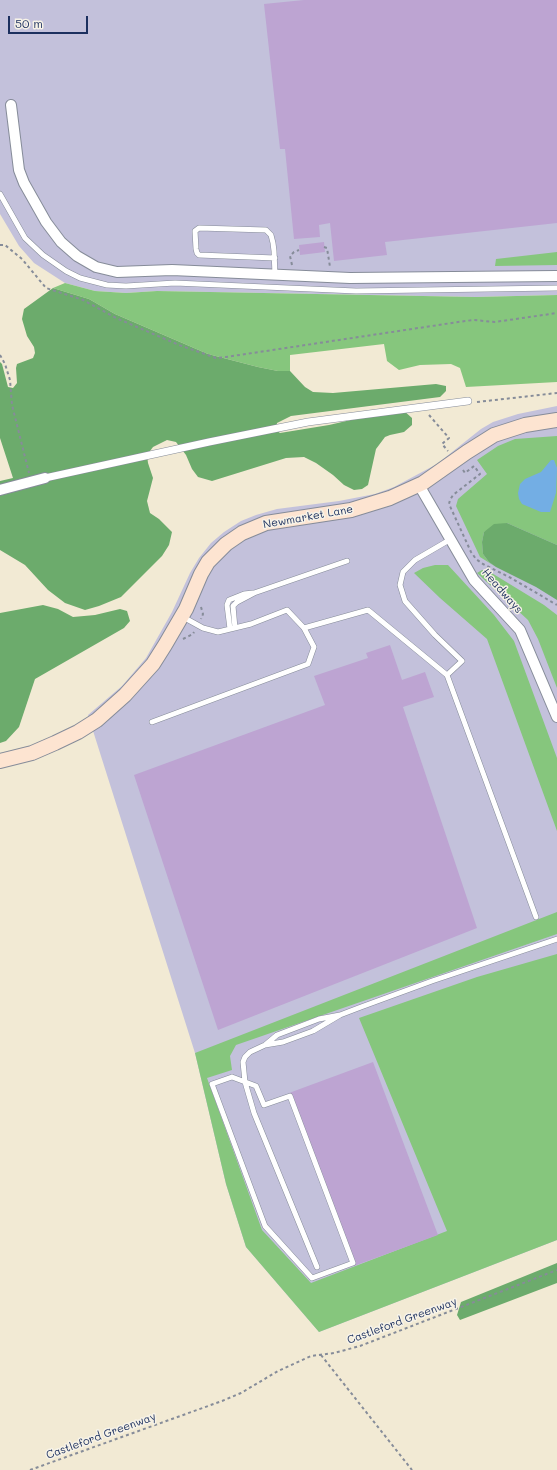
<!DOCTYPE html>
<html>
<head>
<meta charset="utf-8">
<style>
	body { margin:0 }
	#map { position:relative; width:557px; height:1470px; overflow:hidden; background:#f2ead4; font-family:Mali,sans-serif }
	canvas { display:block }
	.scale { position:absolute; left:8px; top:16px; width:80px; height:18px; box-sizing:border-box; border:2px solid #1b2f5e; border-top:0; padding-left:5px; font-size:12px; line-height:14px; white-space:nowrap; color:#1b2f5e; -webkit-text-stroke:3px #f7f3e8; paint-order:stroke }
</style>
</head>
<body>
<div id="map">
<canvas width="557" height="1470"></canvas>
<div class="scale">50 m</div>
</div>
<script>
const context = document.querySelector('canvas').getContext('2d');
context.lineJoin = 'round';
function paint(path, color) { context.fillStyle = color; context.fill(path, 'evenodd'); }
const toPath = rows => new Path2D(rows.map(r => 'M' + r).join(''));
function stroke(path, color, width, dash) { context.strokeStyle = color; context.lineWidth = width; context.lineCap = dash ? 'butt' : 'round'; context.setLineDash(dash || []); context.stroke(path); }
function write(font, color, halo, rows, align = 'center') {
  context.font = font + ' Mali,sans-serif'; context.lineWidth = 3; context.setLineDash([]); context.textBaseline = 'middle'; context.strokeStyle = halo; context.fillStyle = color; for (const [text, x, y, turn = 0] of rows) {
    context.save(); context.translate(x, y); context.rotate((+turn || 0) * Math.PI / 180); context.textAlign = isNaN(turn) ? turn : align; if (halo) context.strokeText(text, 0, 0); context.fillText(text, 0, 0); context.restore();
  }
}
paint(toPath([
	[0,0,557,0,557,295,476,297,157,291,126,293,95,291,65,283,34,263,19,246,0,214],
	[557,406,557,1240,319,1332,246,1247,226,1184,195,1053,88,715,122,686,146,658,172,612,190,573,199,558,211,543,224,532,241,521,256,515,277,509,339,501,375,494,394,487,437,464,481,429,493,422,518,414]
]), '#c3c1db');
paint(toPath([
	[557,252,557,265,495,266,496,259],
	[65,283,95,291,126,293,157,291,476,297,557,295,557,382,466,387,460,368,451,364,420,365,399,370,387,361,384,344,290,355,290,371,278,371,258,367,208,354,115,314,89,299,53,288],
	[557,436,557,545,507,523,484,532,482,542,483,554,489,562,496,567,480,557,456,506,458,499,487,474,477,460,498,446,515,439],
	[435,565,448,565,494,615,514,641,557,758,557,831,487,639,440,598,414,573,423,568],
	[482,570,490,572,544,605,557,615,557,688,538,639,528,620,477,573],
	[557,912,557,934,236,1045,230,1056,232,1070,207,1078,262,1230,311,1283,447,1231,359,1018,477,977,557,954,557,1240,319,1332,246,1247,226,1184,195,1053]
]), '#86c67d');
paint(toPath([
	[53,288,89,299,115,314,208,354,258,367,278,371,290,371,305,387,313,392,333,393,436,384,446,386,446,391,440,397,291,416,277,423,276,430,280,433,329,425,394,410,403,410,412,418,412,425,404,432,390,435,385,437,376,449,368,485,362,489,354,490,344,485,333,475,316,463,304,457,286,458,212,481,198,477,192,469,186,455,176,442,167,440,153,447,147,455,148,463,153,478,147,501,150,513,159,519,172,532,169,545,162,556,121,597,99,606,85,610,65,603,48,590,25,565,0,550,0,481,13,478,0,438,0,362,2,364,8,387,13,388,17,383,16,368,17,364,33,358,35,353,34,347,27,336,22,319,24,309],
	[507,523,557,545,557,600,536,587,496,567,489,562,483,554,482,542,484,532,494,524],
	[43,605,58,609,73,617,95,615,120,609,127,611,130,621,124,628,35,679,19,727,6,741,0,743,0,613],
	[557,1263,557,1283,460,1320,457,1315,461,1302]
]), '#6cab6c');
paint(toPath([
	[551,460,554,460,557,468,556,493,550,512,541,512,522,504,519,499,518,493,520,484,525,479,541,472]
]), '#73aee4');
paint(toPath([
	[304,0,557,0,557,223,385,242,387,255,334,261,330,223,319,225,320,237,294,239,285,149,280,149,264,4],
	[324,242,325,252,300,255,299,245],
	[390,645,402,680,425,672,434,697,403,707,477,928,218,1030,134,775,325,705,314,676,368,658,366,653],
	[373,1062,438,1235,354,1266,289,1093]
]), '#bda4d2');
const service = toPath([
	[0,194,25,238,43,255,66,271,80,278,107,285,126,286,175,283,356,291,557,288],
	[275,258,199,255,197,253,196,249,195,231,199,228,266,230,271,235,273,243,274,251,275,275],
	[183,617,203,628,218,632,251,624,287,610,304,628,368,610,447,675,462,661,435,635,405,601,400,585,403,572,415,560,451,539],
	[235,628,233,606,237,602,254,593,347,561],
	[230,629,227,605,229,600,244,594,253,593],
	[447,675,536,917],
	[152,722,308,664,314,647,304,628],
	[265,1045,283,1042,313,1031,340,1015,361,1007,432,981,557,939],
	[232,1077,256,1086,264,1105,290,1096,353,1263,312,1278,265,1226,212,1084,232,1077],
	[317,1267,254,1113,245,1082,243,1062,245,1057,250,1052,265,1045,277,1035,319,1019,340,1015]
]);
const pedestrian = toPath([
	[45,478,209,442,308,422,468,401]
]);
const minor = toPath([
	[11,105,19,170,24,183,46,222,61,242,77,256,96,267,117,272,172,270,350,278,557,276],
	[419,485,474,580,520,630,557,717],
	[0,490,45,478]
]);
const secondary = toPath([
	[0,761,32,753,55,743,78,732,97,720,125,695,153,664,165,645,186,609,201,574,208,562,226,544,242,533,266,523,351,510,390,498,423,483,467,452,494,435,525,425,557,420]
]);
stroke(service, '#868c99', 6);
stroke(pedestrian, '#868c99', 8);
stroke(minor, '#868c99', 12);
stroke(secondary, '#868c99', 16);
stroke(toPath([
	[0,245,5,245,22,259,46,288,83,300,116,318,179,345,216,358,226,357,465,321,474,320,495,322,557,313],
	[324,247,327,248,330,267],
	[292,265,290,256,294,252,299,250],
	[0,355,5,364,10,380,12,405,29,473],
	[477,402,557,393],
	[429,415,449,438,442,444,448,451],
	[463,470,465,473,474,466,480,474,453,495,450,500,449,504,471,552,476,559,483,564,511,578,557,605],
	[201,607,203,614,201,619],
	[183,639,193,634,194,632],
	[321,1355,412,1470],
	[30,1470,222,1401,241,1393,278,1371,311,1356,334,1353,360,1346,557,1270]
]), '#868c99', 2, [3, 3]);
stroke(service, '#fff', 5);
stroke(pedestrian, '#fff', 7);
stroke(minor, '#fff', 10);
stroke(secondary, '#fde4d1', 14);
write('11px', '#1b2f5e', '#f7f3e8', [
	["Newmarket Lane",308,517,-10],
	["Headways",502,591,49],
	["Castleford Greenway",402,1321,-20],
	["Castleford Greenway",101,1436,-20]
]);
</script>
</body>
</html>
